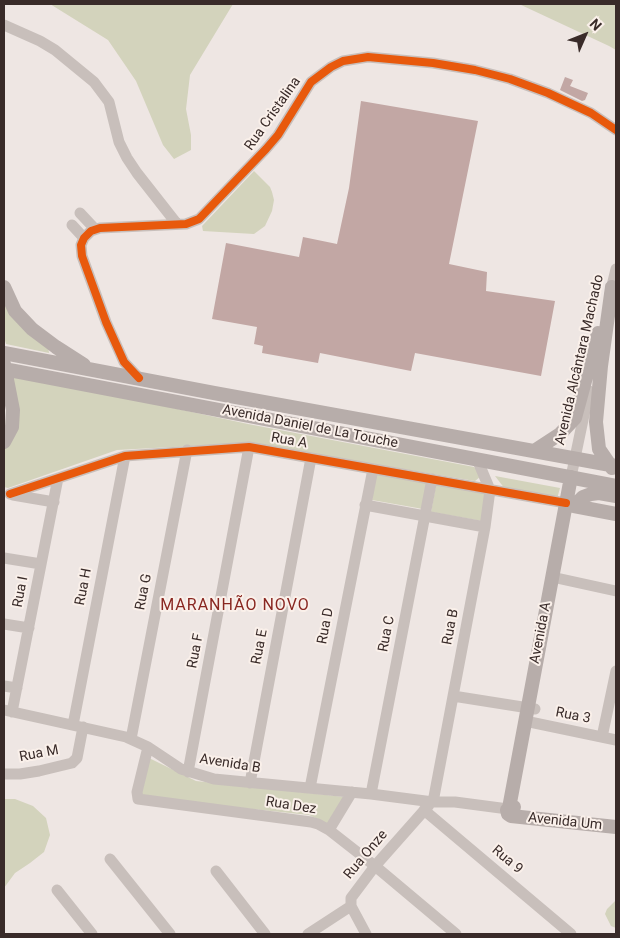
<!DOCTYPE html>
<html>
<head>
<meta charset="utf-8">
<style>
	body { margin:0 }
	#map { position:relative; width:620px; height:938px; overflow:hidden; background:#eee6e3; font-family:Roboto,sans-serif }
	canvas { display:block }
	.frame { position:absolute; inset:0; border:5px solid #392b29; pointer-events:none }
	.north { position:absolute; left:560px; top:10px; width:50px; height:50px; -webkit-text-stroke:4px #faf0ea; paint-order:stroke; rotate:46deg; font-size:14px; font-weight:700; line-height:20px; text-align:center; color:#392b29 }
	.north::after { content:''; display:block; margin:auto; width:18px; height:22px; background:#392b29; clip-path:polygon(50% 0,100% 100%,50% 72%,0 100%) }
</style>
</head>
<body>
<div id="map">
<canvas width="620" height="938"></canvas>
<div class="frame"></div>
<div class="north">N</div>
</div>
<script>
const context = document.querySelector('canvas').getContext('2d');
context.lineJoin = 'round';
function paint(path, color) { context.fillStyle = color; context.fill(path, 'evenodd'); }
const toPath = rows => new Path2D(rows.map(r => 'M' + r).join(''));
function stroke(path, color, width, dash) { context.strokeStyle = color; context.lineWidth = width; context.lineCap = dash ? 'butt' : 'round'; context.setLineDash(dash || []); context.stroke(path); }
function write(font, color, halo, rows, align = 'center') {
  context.font = font + ' Roboto,sans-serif'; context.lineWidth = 4; context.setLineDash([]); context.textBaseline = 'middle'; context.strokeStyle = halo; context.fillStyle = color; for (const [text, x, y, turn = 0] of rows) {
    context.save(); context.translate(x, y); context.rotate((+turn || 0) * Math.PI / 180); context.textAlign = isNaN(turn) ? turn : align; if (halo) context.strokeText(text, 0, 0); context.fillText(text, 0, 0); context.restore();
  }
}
paint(toPath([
	[50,4,233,4,190,75,186,109,191,135,191,150,174,159,163,145,136,81,108,40],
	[519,4,616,4,616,50,609,46],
	[254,171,270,187,272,192,274,200,272,211,265,226,254,234,203,231,202,226],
	[4,299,48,346,49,353,6,344,4,337],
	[9,373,248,424,474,467,478,471,480,477,475,481,247,443,117,450,8,488,4,487,4,448],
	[376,473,428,481,423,509,372,500],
	[495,476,560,488,557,499,505,489],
	[436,485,487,494,482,521,431,512],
	[149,758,196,781,345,797,328,824,309,815,138,797],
	[4,799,15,799,33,806,46,818,50,835,44,852,30,863,15,873,4,888,4,891],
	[616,900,616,928,611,926,605,914,607,909]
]), '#d3d3bc');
paint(toPath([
	[565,77,573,80,570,86,588,93,585,100,582,101,560,90],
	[361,101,478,121,449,264,487,272,486,291,555,301,541,376,415,353,411,371,320,353,318,363,262,353,263,346,254,344,257,327,212,319,226,243,299,257,303,237,337,244,349,188]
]), '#c2a7a4');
stroke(toPath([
	[4,25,40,41,55,50,94,82,109,102,119,142,127,158,137,173,177,224],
	[80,213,95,229],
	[72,225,84,238],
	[610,294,616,269],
	[139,378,124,362,106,322,82,256,81,245,84,238,91,231,100,228,186,224,199,219,266,149,278,135,311,82,331,67,343,61,368,57,433,63,475,70,510,79,548,93,591,113,616,130],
	[571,477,589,391],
	[10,494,125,456,249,447,566,503],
	[13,495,54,502],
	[365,505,485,527],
	[4,558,41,564],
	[552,577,616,591],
	[4,624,29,628],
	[4,686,17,688],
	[453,696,535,709],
	[4,710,126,737,148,747,181,769,214,779,371,794,433,802,455,802,508,809],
	[12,712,58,478],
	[525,721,616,740],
	[73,725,125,456],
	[602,737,616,671],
	[131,739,187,450],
	[148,747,137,792,138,799,311,822,318,824,329,830,375,866,456,934],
	[188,772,249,447],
	[4,774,20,774,39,771,72,763,77,758,83,727],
	[250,783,311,458],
	[310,788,373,469],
	[371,794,432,479],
	[433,802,485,527,490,490,477,459],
	[424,810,571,934],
	[329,830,352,792],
	[110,859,170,934],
	[216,871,265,934],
	[57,890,92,934],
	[308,934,351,906],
	[366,934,351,906,351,898,375,866,429,805]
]), '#c8bfbb', 11);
stroke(toPath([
	[4,287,15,311,32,329,56,347,84,365],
	[4,353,214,393,616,466],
	[4,364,13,410,12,427,4,442],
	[4,369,616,486],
	[534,451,560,434,575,418,598,333],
	[612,468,599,449,596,422,601,366,612,287],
	[574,506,583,497,591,494,599,493,616,496],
	[574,506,616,514],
	[514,807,510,807,507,810,508,814,511,816,616,827],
	[509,808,571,477]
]), '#b7adaa', 14);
stroke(toPath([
	[139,378,124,362,106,322,82,256,81,245,84,238,91,231,100,228,186,224,199,219,266,149,278,135,311,82,331,67,343,61,368,57,433,63,475,70,510,79,548,93,591,113,616,130],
	[10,494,125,456,249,447,566,503]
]), '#e8590c', 8);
write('14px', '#392b29', '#faf0ea', [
	["Rua Cristalina",273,114,-55],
	["Avenida Alcântara Machado",580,360,-77],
	["Avenida Daniel de La Touche",310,427,11],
	["Rua A",289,441,10],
	["Rua H",84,587,-79],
	["Rua I",21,592,-79],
	["Rua G",144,592,-79],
	["Rua D",326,626,-79],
	["Rua B",451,627,-79],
	["Avenida A",541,633,-79],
	["Rua C",387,634,-79],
	["Rua E",260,647,-79],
	["Rua F",196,651,-79],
	["Rua 3",573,716,11],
	["Rua M",39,754,-11],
	["Avenida B",230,764,9],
	["Rua Dez",291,806,9],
	["Avenida Um",565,822,6],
	["Rua Onze",366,855,-50],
	["Rua 9",507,860,40]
]);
context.letterSpacing = '1px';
write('16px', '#892721', '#faf0ea', [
	["MARANHÃO NOVO",235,606]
]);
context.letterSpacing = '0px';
</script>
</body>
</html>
